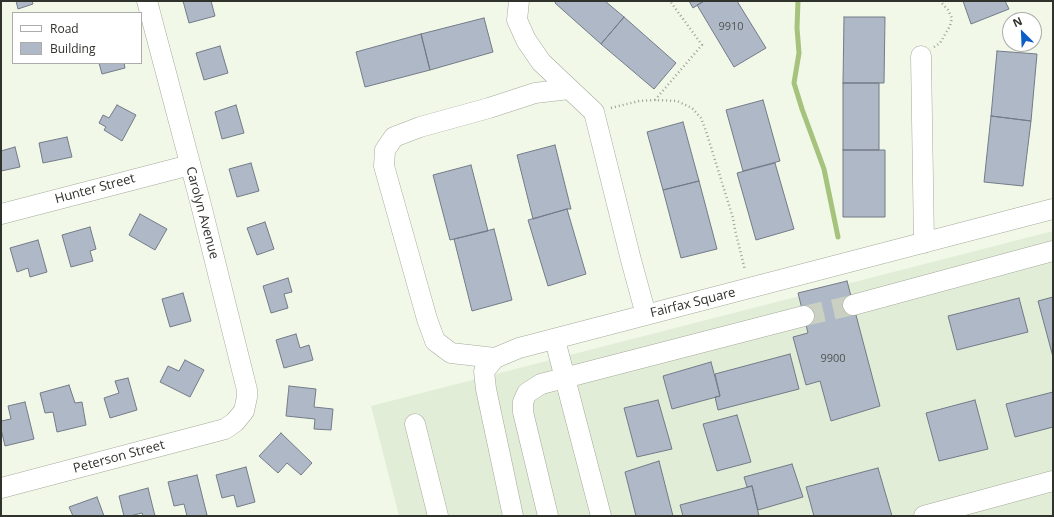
<!DOCTYPE html>
<html>
<head>
<meta charset="utf-8">
<style>
	body { margin:0 }
	#map { position:relative; width:1054px; height:517px; overflow:hidden; background:#f1f8e8; font-family:"Open Sans",sans-serif }
	canvas { display:block }
	.frame { position:absolute; inset:0; border:2px solid #30322c; pointer-events:none }
	.legend { position:absolute; left:12px; top:12px; width:130px; height:52px; box-sizing:border-box; background:#fff; border:1px solid #acadab; margin:0; padding:5px 7px; list-style:none; font-size:12px; color:#30322c }
	.legend li { display:flex; align-items:center; gap:8px; height:20px }
	.legend b { width:20px; border:1px solid #acadab }
	.north { position:absolute; left:1002px; top:12px; width:40px; height:40px; box-sizing:border-box; background:#fff; border:1px solid #acadab; border-radius:50%; rotate:336deg; font-size:11px; font-weight:700; line-height:16px; text-align:center; color:#30322c }
	.north::after { content:''; display:block; margin:auto; width:14px; height:18px; background:#0e5ec7; clip-path:polygon(50% 0,100% 100%,50% 72%,0 100%) }
</style>
</head>
<body>
<div id="map">
<canvas width="1054" height="517"></canvas>
<div class="frame"></div>
<ul class="legend">
<li><b style="height:5px;background:#fff"></b>Road</li>
<li><b style="height:11px;background:#afb8c6"></b>Building</li>
</ul>
<div class="north">N</div>
</div>
<script>
const context = document.querySelector('canvas').getContext('2d');
context.lineJoin = 'round';
function paint(path, color) { context.fillStyle = color; context.fill(path, 'evenodd'); }
const toPath = rows => new Path2D(rows.map(r => 'M' + r).join(''));
function stroke(path, color, width, dash) { context.strokeStyle = color; context.lineWidth = width; context.lineCap = dash ? 'butt' : 'round'; context.setLineDash(dash || []); context.stroke(path); }
function write(font, color, halo, rows, align = 'center') {
  context.font = font + ' "Open Sans",sans-serif'; context.lineWidth = 3; context.setLineDash([]); context.textBaseline = 'middle'; context.strokeStyle = halo; context.fillStyle = color; for (const [text, x, y, turn = 0] of rows) {
    context.save(); context.translate(x, y); context.rotate((+turn || 0) * Math.PI / 180); context.textAlign = isNaN(turn) ? turn : align; if (halo) context.strokeText(text, 0, 0); context.fillText(text, 0, 0); context.restore();
  }
}
paint(toPath([
	[1053,231,1053,516,399,516,371,406]
]), '#e2edd7');
stroke(toPath([
	[798,1,797,28,799,53,794,83,802,109,824,169,838,237]
]), '#a5c37c', 5);
const building = toPath([
	[16,1,32,1,33,4,18,9,16,1],
	[183,1,211,1,215,16,189,23,183,1],
	[556,1,605,1,624,17,601,44,555,3,556,1],
	[689,1,704,1,693,8,689,1],
	[704,1,737,1,766,48,734,67,697,5,704,1],
	[963,1,1005,1,1009,9,971,24,963,1],
	[624,17,676,63,654,89,601,44,624,17],
	[844,17,885,17,884,83,843,83,844,17],
	[484,18,493,52,430,70,421,34,484,18],
	[421,34,430,70,365,87,356,52,421,34],
	[220,46,228,73,204,80,196,53,220,46],
	[997,51,1037,54,1031,121,991,116,997,51],
	[99,63,124,63,125,68,102,74,99,63],
	[843,83,879,83,879,150,843,150,843,83],
	[763,100,780,161,743,171,726,110,763,100],
	[117,105,136,115,122,141,104,130,106,127,99,123,103,115,109,118,117,105],
	[236,105,244,133,222,139,215,112,236,105],
	[991,116,1031,121,1023,186,984,182,991,116],
	[683,122,699,181,663,190,647,132,683,122],
	[67,137,72,157,43,163,39,143,67,137],
	[555,145,571,209,567,209,533,219,517,155,555,145],
	[15,147,20,167,1,171,1,151,15,147],
	[843,150,885,150,885,217,843,217,843,150],
	[251,163,259,191,237,197,229,169,251,163],
	[775,163,794,229,756,240,737,173,775,163],
	[471,165,488,231,450,240,433,175,471,165],
	[699,181,717,249,681,258,663,190,699,181],
	[567,209,586,274,548,286,528,220,567,209],
	[140,214,167,229,155,250,129,235,140,214],
	[265,222,274,249,257,255,247,228,265,222],
	[90,227,96,249,90,251,93,261,71,267,62,235,90,227],
	[494,229,512,300,472,311,454,239,494,229],
	[38,240,47,272,30,277,28,268,17,272,10,248,38,240],
	[288,278,292,292,284,294,288,308,271,313,263,286,288,278],
	[847,281,880,406,831,421,820,381,806,385,793,337,808,333,798,293,847,281],
	[183,293,191,321,170,327,162,299,183,293],
	[1053,297,1053,357,1038,301,1053,297],
	[1019,298,1028,332,957,350,948,316,1019,298],
	[296,334,300,348,309,345,313,360,284,368,276,340,296,334],
	[790,354,799,389,718,410,715,397,720,396,715,374,790,354],
	[185,360,204,370,190,397,160,382,168,366,179,371,185,360],
	[711,362,720,396,672,409,663,376,711,362],
	[128,378,137,410,110,418,104,398,119,393,115,381,128,378],
	[69,385,75,403,82,402,86,425,57,432,53,412,45,413,40,393,69,385],
	[289,386,316,389,314,407,333,409,331,430,314,429,315,419,286,416,289,386],
	[1053,392,1053,427,1015,437,1006,404,1053,392],
	[658,400,672,449,637,457,624,408,658,400],
	[975,400,988,449,939,461,926,413,975,400],
	[25,402,34,439,5,446,1,429,1,421,11,419,8,406,25,402],
	[737,415,751,462,717,471,703,424,737,415],
	[281,433,312,463,301,475,287,463,278,473,259,456,281,433],
	[659,461,673,516,636,516,625,472,659,461],
	[792,464,803,497,758,510,752,486,747,487,744,477,792,464],
	[246,467,255,502,237,507,234,495,222,498,216,475,246,467],
	[878,468,892,516,814,516,806,487,878,468],
	[197,475,207,515,203,516,187,516,184,504,174,506,168,482,197,475],
	[752,486,759,516,683,516,680,505,752,486],
	[148,488,155,516,143,516,142,513,130,516,124,516,119,496,148,488],
	[97,497,104,516,73,516,69,507,97,497]
]);
paint(building, '#afb8c6');
stroke(building, '#737b88', 1);
stroke(toPath([
	[804,316,853,305]
]), '#cad0c2', 20, [20, 10]);
const minor = toPath([
	[519,1,517,20,526,40,541,62,594,112,631,260,646,315],
	[921,56,924,243],
	[1,214,190,165],
	[853,305,1053,251],
	[555,340,601,516],
	[495,358,451,353,435,341,427,319,384,166,385,150,394,137,420,127,489,108,535,93,569,89],
	[415,424,438,516],
	[1,488,225,429,235,422,244,411,247,397,247,390,200,201,147,1],
	[513,516,486,389,484,371,495,358,519,348,1053,209],
	[548,516,523,412,523,402,527,393,541,384,804,316],
	[924,516,1053,481]
]);
stroke(minor, '#a4aa9b', 21);
stroke(toPath([
	[934,47,940,43,950,26,952,18,948,10,940,1],
	[655,100,702,45,670,1],
	[611,108,639,101,655,100,677,101,692,108,701,118,706,131,733,218,735,230,745,270]
]), '#9ca195', 2.5, [1, 3]);
stroke(minor, '#fff', 20);
write('11px', '#505452', null, [
	["9910",731,27],
	["9900",833,359]
]);
write('13px', '#30322c', '#fff', [
	["Hunter Street",95,189,-15],
	["Carolyn Avenue",202,213,75],
	["Fairfax Square",693,303,-14],
	["Peterson Street",119,457,-15]
]);
</script>
</body>
</html>
